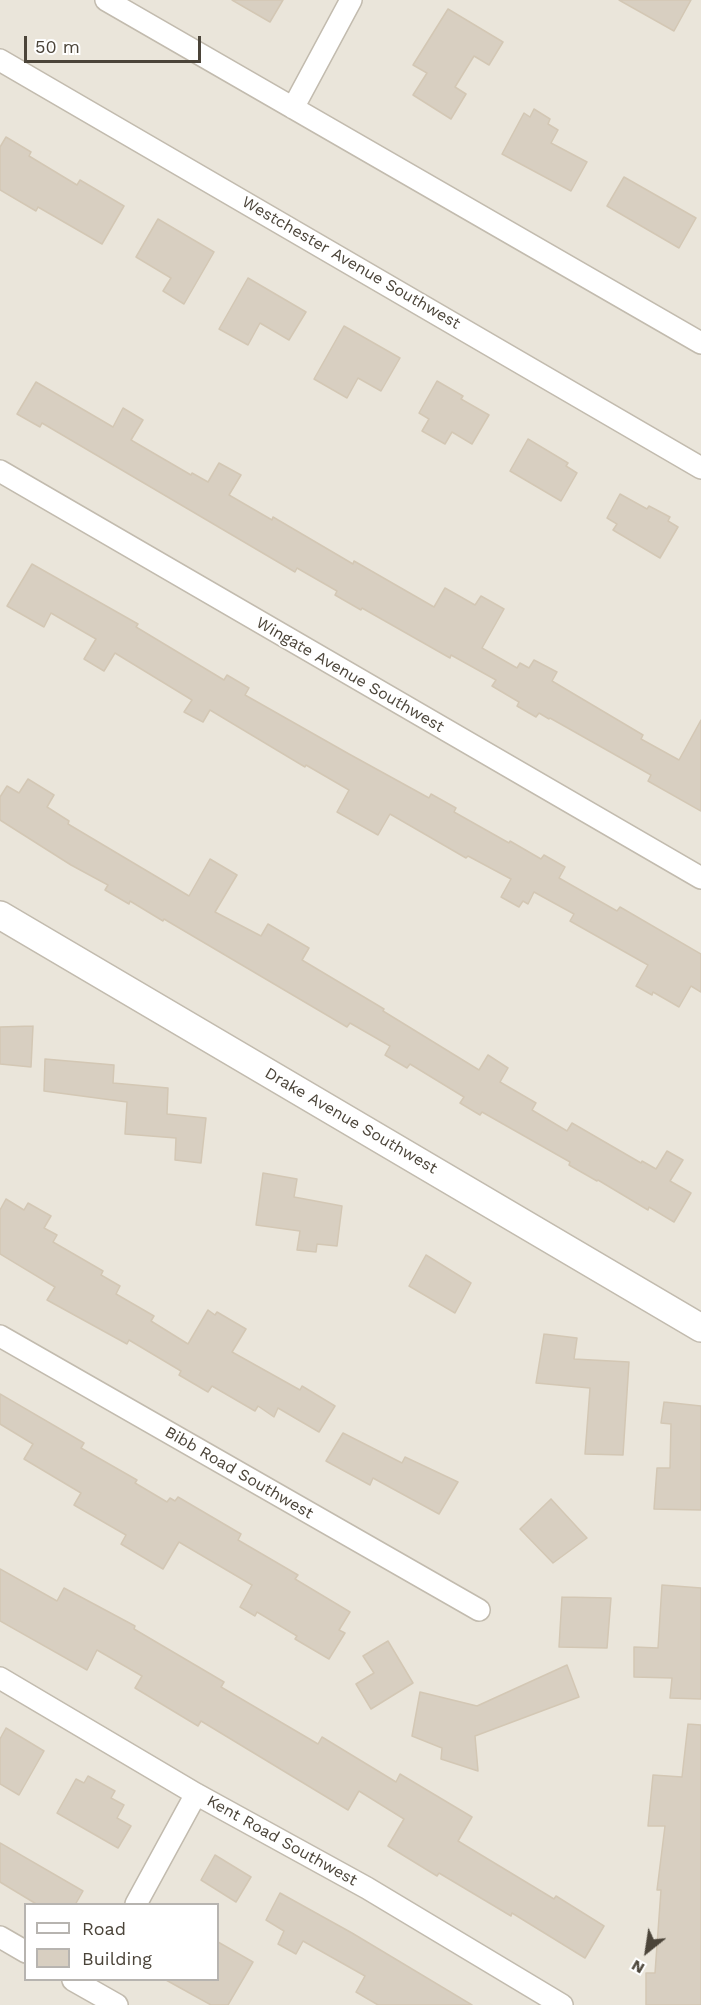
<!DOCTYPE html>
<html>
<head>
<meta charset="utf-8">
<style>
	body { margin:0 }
	#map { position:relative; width:701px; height:2005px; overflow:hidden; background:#f6f3ec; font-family:"Work Sans",sans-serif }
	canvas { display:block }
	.legend { position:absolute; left:24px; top:1903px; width:195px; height:78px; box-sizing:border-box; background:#fff; border:2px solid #b7b4b0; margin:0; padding:8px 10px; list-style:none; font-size:18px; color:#4b4439 }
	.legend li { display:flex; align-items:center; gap:12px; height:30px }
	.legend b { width:30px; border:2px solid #b7b4b0 }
	.north { position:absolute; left:617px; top:1921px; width:60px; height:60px; -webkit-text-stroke:4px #fff; paint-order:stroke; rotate:210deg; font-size:16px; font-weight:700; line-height:24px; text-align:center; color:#4b4439 }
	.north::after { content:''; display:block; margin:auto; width:21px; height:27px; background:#4b4439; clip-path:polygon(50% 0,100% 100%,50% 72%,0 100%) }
	.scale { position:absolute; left:24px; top:36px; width:177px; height:27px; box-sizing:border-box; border:3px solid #4b4439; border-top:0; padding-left:8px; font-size:18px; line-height:21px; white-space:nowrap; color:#4b4439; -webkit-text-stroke:4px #fff; paint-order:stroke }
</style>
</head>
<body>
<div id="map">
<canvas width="701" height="2005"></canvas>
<ul class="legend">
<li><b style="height:8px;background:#fff"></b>Road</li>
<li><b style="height:16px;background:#d8cfc1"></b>Building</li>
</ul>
<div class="north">N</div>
<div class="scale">50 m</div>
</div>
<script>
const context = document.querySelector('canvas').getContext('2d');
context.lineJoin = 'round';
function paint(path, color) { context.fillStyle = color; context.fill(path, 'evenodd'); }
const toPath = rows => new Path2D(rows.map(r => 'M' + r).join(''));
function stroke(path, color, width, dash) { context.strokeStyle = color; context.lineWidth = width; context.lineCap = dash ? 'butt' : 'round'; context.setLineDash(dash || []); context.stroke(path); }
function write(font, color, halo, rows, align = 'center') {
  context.font = font + ' "Work Sans",sans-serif'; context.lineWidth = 4.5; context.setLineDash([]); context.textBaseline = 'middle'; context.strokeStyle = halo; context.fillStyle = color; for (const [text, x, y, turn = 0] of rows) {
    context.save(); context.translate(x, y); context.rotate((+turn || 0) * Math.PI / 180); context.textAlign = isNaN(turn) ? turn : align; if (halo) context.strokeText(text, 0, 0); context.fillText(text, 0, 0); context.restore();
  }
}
paint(toPath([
	[0,0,701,0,701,2005,0,2005],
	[26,1904,218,1904,218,1980,26,1980]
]), '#eae5da');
const building = toPath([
	[232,0,283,0,270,22,232,0],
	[619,0,691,0,674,31,619,0],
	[448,9,503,42,489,65,474,56,455,87,466,94,451,119,413,95,427,73,413,65,448,9],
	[534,109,550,119,548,124,558,130,551,143,587,162,571,191,502,154,524,113,530,117,534,109],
	[6,137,31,152,29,156,77,185,80,180,124,206,102,244,38,207,36,211,0,190,0,147,6,137],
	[624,177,696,218,679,248,607,206,624,177],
	[158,219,214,252,184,304,163,291,171,278,136,257,158,219],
	[248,278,306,312,289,340,260,323,248,345,219,329,248,278],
	[344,326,400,358,381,391,358,378,347,398,314,379,344,326],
	[437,381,463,396,461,399,489,415,472,444,452,432,445,444,422,431,429,419,419,413,437,381],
	[36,382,113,427,123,408,143,420,131,440,191,475,192,473,208,482,219,463,241,475,229,495,272,520,273,517,353,564,354,561,434,607,445,588,475,605,481,596,504,609,482,648,517,668,520,663,529,668,534,660,557,672,552,681,643,735,641,739,679,760,701,720,701,811,648,781,651,775,550,718,549,719,539,713,536,717,517,706,519,702,492,686,496,680,451,655,450,658,362,608,361,610,335,595,337,591,297,568,295,572,42,423,40,427,17,414,36,382],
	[528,439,568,463,566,466,577,473,561,501,510,471,528,439],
	[620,494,647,509,649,506,670,517,668,521,678,527,660,558,613,530,617,524,607,518,620,494],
	[32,564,138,624,136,627,224,680,227,675,249,688,245,695,349,754,429,798,431,794,456,808,454,812,509,843,510,841,541,859,544,855,565,867,559,878,617,911,620,907,701,954,701,992,691,986,679,1007,653,992,652,995,636,986,648,965,570,921,574,914,534,892,528,904,523,901,519,907,501,897,511,879,468,856,466,858,390,814,378,835,337,812,349,790,306,765,305,767,210,710,203,722,184,712,192,700,115,653,104,671,84,659,96,639,51,613,44,627,7,606,32,564],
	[28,779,54,795,47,807,69,821,68,824,189,896,210,859,237,875,215,912,261,936,268,924,309,948,302,960,384,1009,383,1011,479,1070,488,1055,508,1068,500,1082,536,1103,532,1110,567,1131,572,1123,641,1163,642,1161,656,1169,667,1151,683,1160,670,1181,691,1193,674,1222,649,1207,648,1210,598,1180,597,1181,569,1165,570,1162,482,1112,480,1115,460,1103,464,1097,410,1064,407,1068,385,1055,390,1046,350,1023,347,1027,164,919,163,921,130,901,129,904,105,890,108,885,71,865,0,820,0,797,7,786,19,793,28,779],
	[33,1026,31,1067,0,1064,0,1027,33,1026],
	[45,1059,114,1065,113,1083,168,1088,167,1114,206,1118,201,1163,175,1160,176,1138,125,1134,127,1102,44,1091,45,1059],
	[263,1173,297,1179,294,1197,342,1206,337,1246,317,1244,316,1252,297,1250,300,1231,256,1225,263,1173],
	[6,1199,24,1210,28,1203,51,1216,44,1228,57,1235,53,1242,103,1271,101,1275,120,1286,116,1294,154,1316,151,1321,188,1344,208,1310,215,1315,217,1312,246,1329,232,1352,300,1390,302,1386,335,1406,319,1432,278,1408,274,1417,258,1406,255,1411,212,1386,208,1392,179,1375,181,1371,129,1340,127,1344,47,1300,55,1287,0,1254,0,1210,6,1199],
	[426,1255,471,1283,455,1313,409,1286,426,1255],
	[544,1334,577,1338,574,1359,629,1362,623,1455,585,1454,590,1388,536,1383,544,1334],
	[0,1394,84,1443,81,1448,137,1480,135,1483,167,1502,170,1498,175,1501,178,1497,241,1534,238,1540,298,1575,295,1579,350,1612,339,1630,345,1633,329,1659,295,1639,297,1636,257,1612,255,1616,240,1607,252,1585,179,1542,163,1569,121,1544,126,1535,74,1505,81,1493,24,1459,33,1444,0,1424,0,1394],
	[664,1402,701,1406,701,1510,654,1509,657,1468,670,1468,671,1424,661,1423,664,1402],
	[343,1433,402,1463,405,1457,458,1482,439,1514,373,1478,370,1485,326,1461,343,1433],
	[551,1499,587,1538,553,1563,520,1529,551,1499],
	[0,1569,57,1601,64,1588,135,1626,134,1629,224,1682,221,1687,318,1744,322,1737,396,1782,400,1774,472,1817,458,1841,554,1899,556,1896,604,1926,585,1958,512,1913,511,1916,439,1873,437,1876,388,1846,404,1819,359,1791,348,1810,201,1721,198,1726,135,1688,142,1676,97,1650,87,1670,0,1621,0,1569],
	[662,1585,701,1588,701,1699,670,1698,672,1678,634,1677,634,1647,658,1648,662,1585],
	[562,1597,611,1598,607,1648,559,1647,562,1597],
	[388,1641,413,1683,371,1709,356,1684,374,1673,363,1656,388,1641],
	[567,1665,579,1697,475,1736,478,1771,441,1759,442,1748,412,1736,420,1692,477,1706,567,1665],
	[688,1724,701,1725,701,2005,646,2005,646,1973,655,1973,661,1890,657,1890,665,1826,648,1826,653,1775,682,1777,688,1724],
	[6,1728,44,1751,19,1795,0,1784,0,1739,6,1728],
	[88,1776,115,1791,111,1798,124,1805,117,1818,131,1826,118,1848,57,1813,76,1779,84,1783,88,1776],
	[0,1843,83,1891,75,1905,38,1905,0,1882,0,1843],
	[215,1855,251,1877,236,1902,201,1880,215,1855],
	[280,1893,352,1933,472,2005,378,2005,356,1992,365,1976,303,1941,296,1954,278,1944,284,1931,266,1920,280,1893],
	[218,1942,253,1962,228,2005,211,2005,166,1980,218,1980,218,1942]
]);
paint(building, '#d8cfc1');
stroke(building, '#d3c7b4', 1.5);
const minor = toPath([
	[106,0,701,343],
	[0,60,701,468],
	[293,108,351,0],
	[0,471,701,878],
	[0,1336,479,1610],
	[0,1678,196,1794,367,1888,562,2005],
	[136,1904,196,1794],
	[0,1937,26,1952],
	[73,1980,117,2005]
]);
const tertiary = toPath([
	[0,915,701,1328]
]);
stroke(minor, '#c2bbae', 24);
stroke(tertiary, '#c2bbae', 30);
stroke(minor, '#fff', 21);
stroke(tertiary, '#fff', 27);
write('16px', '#4b4439', '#fff', [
	["Westchester Avenue Southwest",351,263,30],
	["Wingate Avenue Southwest",350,675,30],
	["Drake Avenue Southwest",351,1121,30],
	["Bibb Road Southwest",239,1473,30],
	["Kent Road Southwest",282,1841,29]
]);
</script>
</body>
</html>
